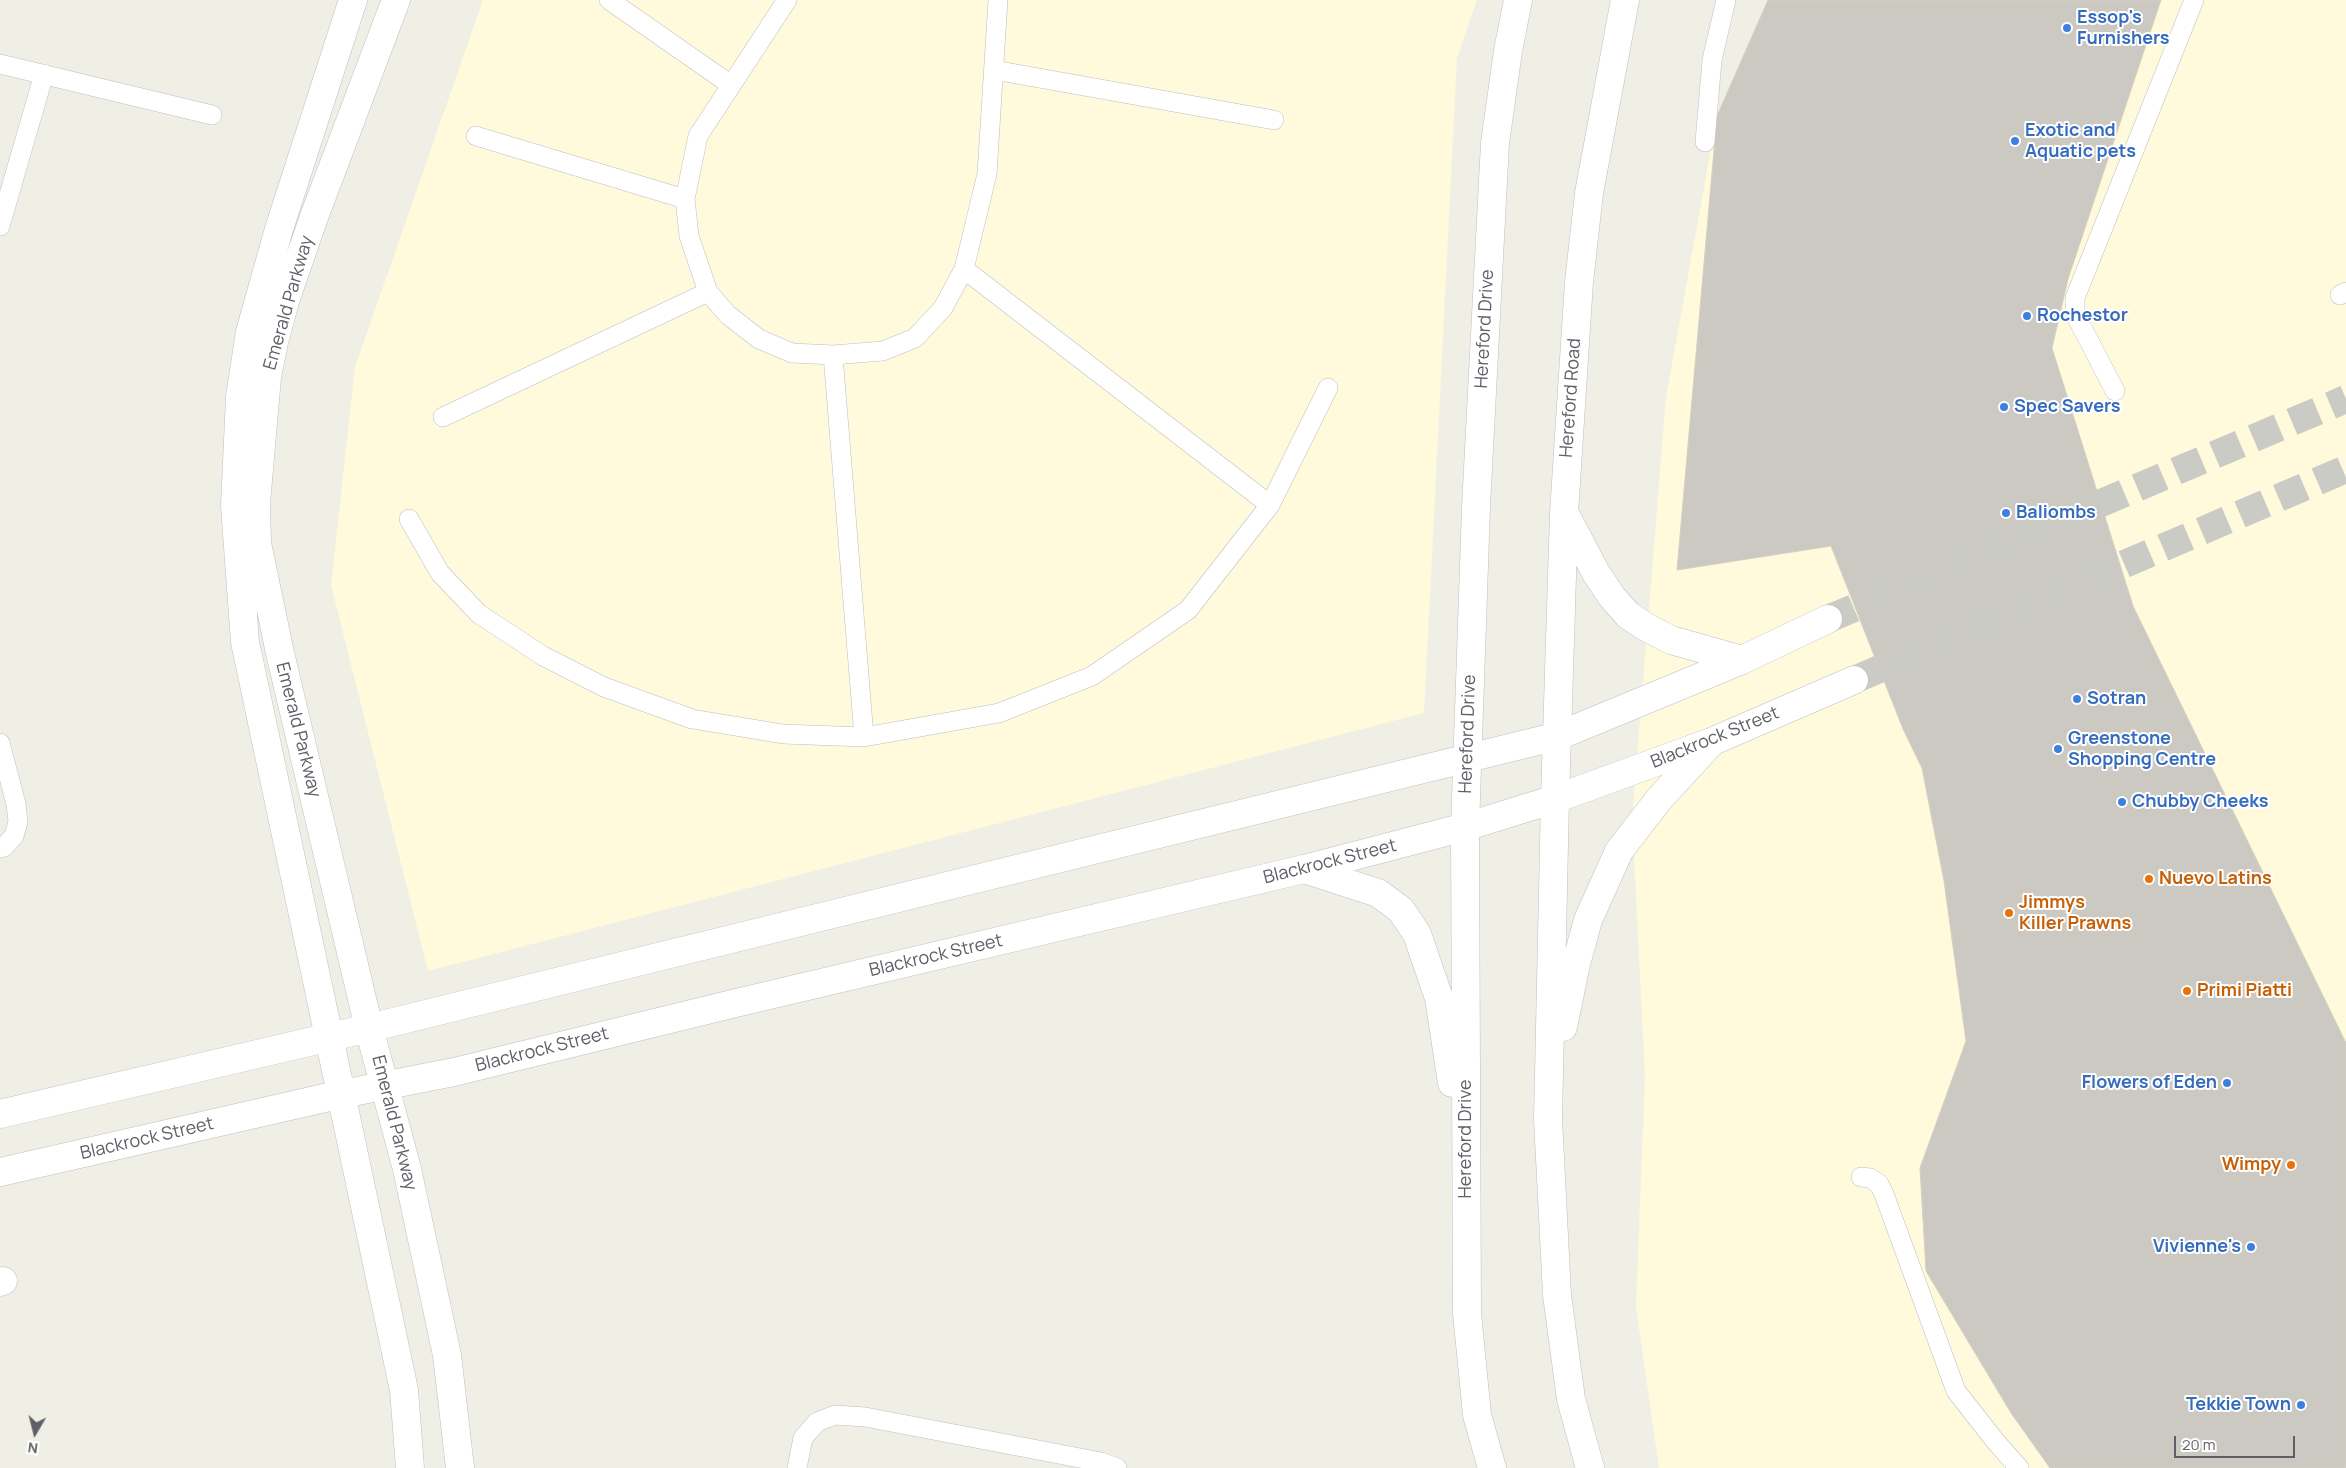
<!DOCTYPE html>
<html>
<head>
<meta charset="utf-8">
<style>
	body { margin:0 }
	#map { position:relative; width:2346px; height:1468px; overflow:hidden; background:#f0efe5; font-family:Manrope,sans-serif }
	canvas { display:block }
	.north { position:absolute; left:10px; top:1408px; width:50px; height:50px; -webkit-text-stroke:4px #fff; paint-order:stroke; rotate:188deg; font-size:14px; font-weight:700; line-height:20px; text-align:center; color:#5d6066 }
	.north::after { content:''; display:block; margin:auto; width:18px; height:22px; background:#5d6066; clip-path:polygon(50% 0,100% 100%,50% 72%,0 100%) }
	.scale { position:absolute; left:2174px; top:1436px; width:121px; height:22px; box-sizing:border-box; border:2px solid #5d6066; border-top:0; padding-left:6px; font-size:15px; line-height:18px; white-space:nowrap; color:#5d6066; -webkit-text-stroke:4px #fff; paint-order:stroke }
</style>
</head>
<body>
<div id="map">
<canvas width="2346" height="1468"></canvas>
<div class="north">N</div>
<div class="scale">20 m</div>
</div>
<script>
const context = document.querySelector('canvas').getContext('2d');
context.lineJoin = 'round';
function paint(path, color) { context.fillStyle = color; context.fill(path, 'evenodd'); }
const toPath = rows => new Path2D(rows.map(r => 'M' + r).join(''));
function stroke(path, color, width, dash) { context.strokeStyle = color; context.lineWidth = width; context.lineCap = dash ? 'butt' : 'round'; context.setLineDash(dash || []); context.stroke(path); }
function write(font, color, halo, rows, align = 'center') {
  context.font = font + ' Manrope,sans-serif'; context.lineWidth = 4; context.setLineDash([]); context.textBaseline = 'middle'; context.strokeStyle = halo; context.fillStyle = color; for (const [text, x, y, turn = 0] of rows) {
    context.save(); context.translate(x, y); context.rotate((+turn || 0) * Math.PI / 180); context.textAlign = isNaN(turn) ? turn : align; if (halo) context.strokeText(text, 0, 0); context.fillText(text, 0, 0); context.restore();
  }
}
paint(toPath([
	[483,0,1477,0,1457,58,1424,713,428,971,331,585,355,367],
	[1768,0,2346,0,2346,1468,1659,1468,1636,1307,1645,1076,1632,818,1666,397,1717,116]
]), '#fffadb');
const building = toPath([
	[1768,0,2161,0,2068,279,2052,348,2133,606,2346,1043,2346,1468,2050,1468,2011,1413,1926,1271,1920,1168,1966,1041,1944,881,1922,768,1903,729,1831,546,1677,570,1717,116,1768,0]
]);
paint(building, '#cbc9c2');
stroke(building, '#d5d1c3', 1);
stroke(toPath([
	[1828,619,2346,399],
	[1854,680,2346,469]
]), '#cbcbc5', 28, [28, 14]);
const service = toPath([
	[609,0,731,85],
	[787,0,698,136,685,199,689,236,708,292,728,315,759,339,792,353,833,355,883,351,915,338,943,308,964,269,987,174,998,0],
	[0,64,212,115],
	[994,70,1274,120],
	[476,136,685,199],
	[1705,142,1712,60,1726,0],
	[0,226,44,74],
	[964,269,1270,505,1328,388],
	[2340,295,2346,292],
	[833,355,864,737,999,713,1092,676,1188,610,1270,505],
	[2115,391,2075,314,2075,298,2194,0],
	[443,417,708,292],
	[409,519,440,573,479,614,543,656,604,687,692,719,783,734,864,737],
	[0,743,16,804,18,822,14,836,4,847,0,848],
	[1861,1177,1870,1178,1879,1184,1884,1194,1956,1391,1996,1442,2019,1468],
	[797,1468,803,1438,817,1422,835,1415,865,1417,1101,1462,1117,1468]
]);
const minor = toPath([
	[0,1282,3,1281]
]);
const tertiary = toPath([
	[353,0,279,229,250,332,240,397,235,506,245,642,404,1390,410,1468],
	[396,0,314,217,285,301,274,342,267,377,256,503,257,543,280,653,369,1028,407,1169,447,1355,460,1468],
	[1565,514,1596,573,1612,597,1628,615,1646,627,1671,640,1742,660],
	[1304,869,1378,893,1401,910,1417,934,1439,998,1452,1083],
	[1563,1027,1576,964,1588,920,1619,851,1660,798,1709,745],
	[0,1114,369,1028,1558,736,1742,660,1828,619],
	[0,1172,342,1094,454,1072,736,1003,1304,869,1465,827,1555,799,1711,742,1854,680],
	[1492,1468,1477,1415,1467,1313,1465,827,1476,507,1495,143,1508,51,1518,0],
	[1590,1468,1571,1399,1557,1295,1548,1119,1555,799,1564,513,1579,282,1589,193,1625,0]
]);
stroke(service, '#bdbec4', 20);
stroke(minor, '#bdbec4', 29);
stroke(tertiary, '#bdbec4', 29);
stroke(service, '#fff', 19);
stroke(minor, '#fff', 28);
stroke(tertiary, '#fff', 28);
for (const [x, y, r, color] of [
	[2067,28,5,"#3f7fe0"],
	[2015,141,5,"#3f7fe0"],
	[2027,316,5,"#3f7fe0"],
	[2004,407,5,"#3f7fe0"],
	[2006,513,5,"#3f7fe0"],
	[2077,699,5,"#3f7fe0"],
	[2058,749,5,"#3f7fe0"],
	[2122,802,5,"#3f7fe0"],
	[2149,879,5,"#e8710a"],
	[2009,913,5,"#e8710a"],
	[2187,991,5,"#e8710a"],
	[2227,1083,5,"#3f7fe0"],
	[2291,1165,5,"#e8710a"],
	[2251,1247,5,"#3f7fe0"],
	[2301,1405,5,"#3f7fe0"]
]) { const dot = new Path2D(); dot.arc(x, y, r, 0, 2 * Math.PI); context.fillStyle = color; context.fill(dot); stroke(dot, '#fff', 2); }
write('bold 18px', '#366cbe', '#fff', [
	["Essop's",2077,18],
	["Furnishers",2077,39],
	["Exotic and",2025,131],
	["Aquatic pets",2025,152],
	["Rochestor",2037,316],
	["Spec Savers",2014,407],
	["Baliombs",2016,513],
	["Sotran",2087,699],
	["Greenstone",2068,739],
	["Shopping Centre",2068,760],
	["Chubby Cheeks",2132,802],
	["Flowers of Eden",2217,1083,"right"],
	["Vivienne's",2241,1247,"right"],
	["Tekkie Town",2291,1405,"right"]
], 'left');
write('18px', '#5d6066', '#fff', [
	["Emerald Parkway",289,303,-74],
	["Hereford Drive",1485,329,-87],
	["Hereford Road",1571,398,-86],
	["Emerald Parkway",298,730,76],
	["Hereford Drive",1468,734,-88],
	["Blackrock Street",1715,738,-22],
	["Blackrock Street",1330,862,-14],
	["Blackrock Street",936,956,-13],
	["Blackrock Street",542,1050,-14],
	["Emerald Parkway",394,1123,76],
	["Blackrock Street",147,1139,-13],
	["Hereford Drive",1466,1139,-90]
]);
write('bold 18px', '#c56008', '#fff', [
	["Nuevo Latins",2159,879],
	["Jimmys",2019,903],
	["Killer Prawns",2019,924],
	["Primi Piatti",2197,991],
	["Wimpy",2281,1165,"right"]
], 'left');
</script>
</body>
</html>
